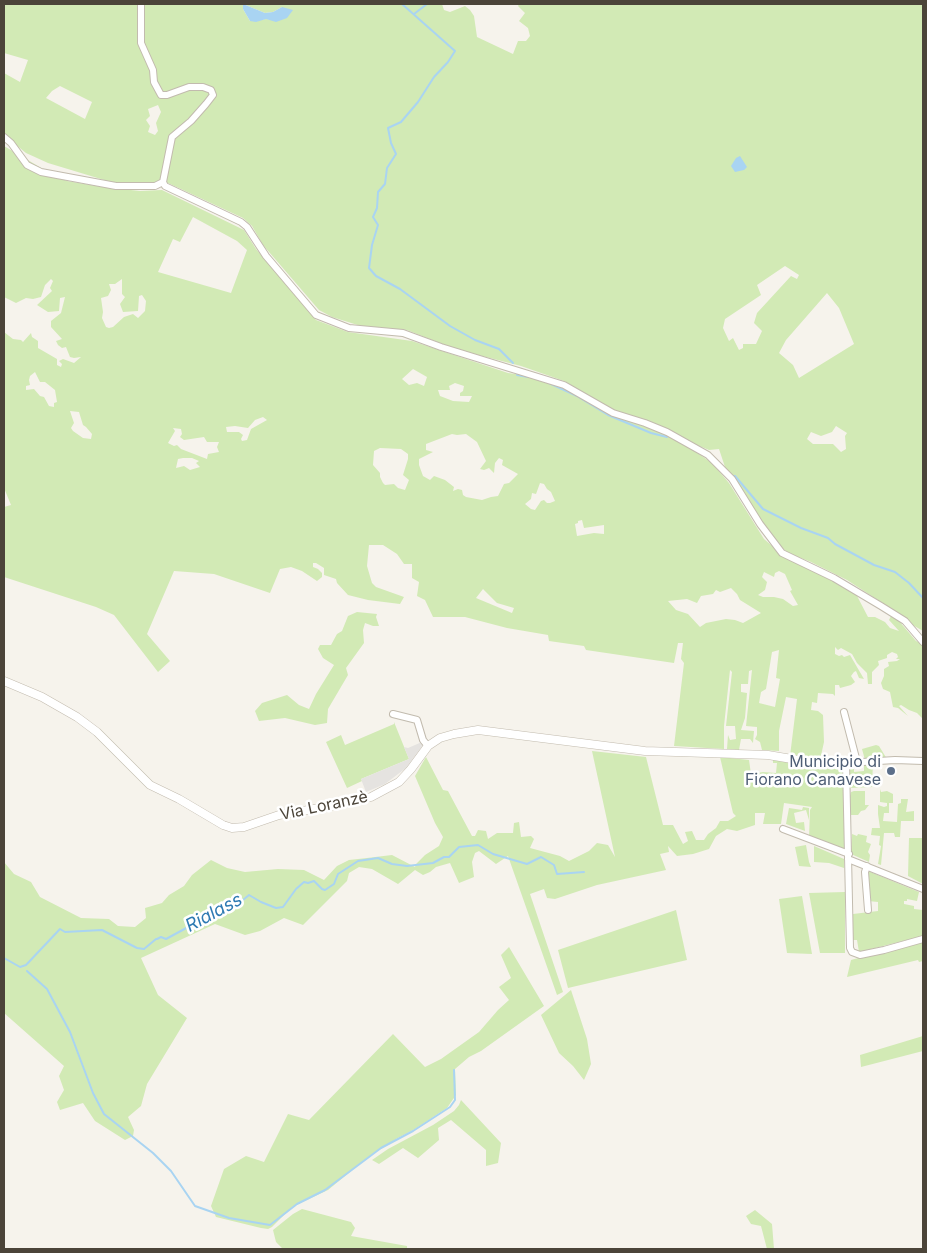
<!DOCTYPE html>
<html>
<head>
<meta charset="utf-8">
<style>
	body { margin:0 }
	#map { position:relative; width:927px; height:1253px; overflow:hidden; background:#f6f3ec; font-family:Inter,sans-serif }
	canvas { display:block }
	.frame { position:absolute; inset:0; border:5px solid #4b4439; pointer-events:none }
</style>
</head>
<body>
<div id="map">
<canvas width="927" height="1253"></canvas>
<div class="frame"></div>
</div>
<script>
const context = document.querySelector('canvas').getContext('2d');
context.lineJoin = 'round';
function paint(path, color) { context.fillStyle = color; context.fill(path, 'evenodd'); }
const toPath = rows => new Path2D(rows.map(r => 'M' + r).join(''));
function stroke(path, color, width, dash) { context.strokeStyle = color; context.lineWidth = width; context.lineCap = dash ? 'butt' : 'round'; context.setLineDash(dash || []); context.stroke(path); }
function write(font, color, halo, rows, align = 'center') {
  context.font = font + ' Inter,sans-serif'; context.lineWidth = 5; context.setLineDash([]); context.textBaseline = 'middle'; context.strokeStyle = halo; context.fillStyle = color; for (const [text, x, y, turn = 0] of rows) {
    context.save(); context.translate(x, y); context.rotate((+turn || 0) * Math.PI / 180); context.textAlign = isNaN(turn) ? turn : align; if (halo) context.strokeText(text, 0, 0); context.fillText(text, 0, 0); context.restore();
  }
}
paint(toPath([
	[4,4,442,4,444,10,450,12,465,6,470,10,474,16,477,37,513,54,518,41,526,41,530,36,528,28,519,21,525,13,518,6,519,4,923,4,923,631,911,624,898,613,847,580,811,562,788,553,776,542,725,467,719,449,709,450,697,445,612,409,564,381,521,366,455,349,407,330,364,327,332,317,319,310,263,245,252,226,243,218,168,183,114,183,48,163,26,153,4,135,4,73,20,82,28,60,4,53],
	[243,4,265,13,273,12,282,7,274,20,266,19,250,21,243,9],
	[60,86,92,102,85,119,46,98,52,91],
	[158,105,161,112,156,123,158,131,155,135,148,132,150,126,146,120,150,116,148,109],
	[785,266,799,275,797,279,791,276,757,313,754,323,762,331,756,344,743,344,743,348,739,350,733,338,729,341,723,328,725,319,761,295,757,285],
	[827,293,839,308,854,344,799,378,793,365,779,353,786,340],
	[836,426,847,433,845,436,846,449,841,452,833,444,813,444,807,439,811,432,821,436,832,432],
	[4,146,43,169,67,181,103,187,140,191,162,190,244,230,256,249,316,320,348,332,412,341,508,373,536,377,562,387,614,416,662,432,696,452,712,463,729,483,764,539,784,556,795,560,856,594,868,617,875,617,885,622,890,628,899,631,889,620,891,616,899,621,916,641,923,644,923,719,917,713,909,710,901,705,899,706,908,716,898,708,893,707,890,692,883,689,881,683,884,676,884,669,889,666,888,662,897,661,900,659,896,659,898,657,897,654,892,652,887,655,887,658,878,661,879,665,872,672,872,684,868,684,867,673,857,663,852,654,841,648,838,650,835,647,835,654,839,656,842,655,844,657,850,655,864,679,859,678,856,671,854,672,851,676,855,682,851,685,840,688,839,685,835,685,835,696,833,694,818,693,817,703,812,702,811,710,818,711,823,715,824,742,820,760,790,756,797,699,786,697,779,731,779,751,762,750,760,742,755,739,757,735,757,727,746,726,752,670,749,671,748,684,741,684,741,692,747,693,745,718,741,730,754,731,753,743,750,739,741,739,739,750,727,749,728,735,730,740,736,739,735,726,726,726,732,672,730,670,724,726,724,749,674,746,684,663,681,659,683,643,678,643,674,663,586,650,584,646,549,641,548,635,507,628,465,617,433,617,425,600,417,596,419,582,412,578,412,564,404,564,397,554,383,545,369,545,367,566,372,583,376,587,404,597,400,604,368,600,348,595,337,583,336,579,324,575,324,568,316,563,313,563,313,567,318,569,322,573,322,577,317,581,302,571,291,567,280,569,270,593,214,574,174,571,147,634,170,661,158,672,114,615,96,607,4,577,4,507,11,505,4,488,4,332,13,339,21,340,23,342,31,333,32,337,38,341,38,348,57,359,57,365,61,367,62,364,59,361,63,359,74,363,81,357,74,358,70,357,66,347,62,348,58,345,56,341,62,339,51,327,51,321,61,313,65,297,60,298,59,311,48,312,37,305,52,291,50,288,53,281,51,279,45,285,41,297,33,299,26,298,16,303,4,297],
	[193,217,237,241,247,250,231,293,158,272,173,239,180,242],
	[122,279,122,294,125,297,120,304,123,312,138,311,139,296,142,295,146,301,145,311,138,318,133,314,124,317,113,327,109,328,106,327,102,318,103,312,101,298,108,296,111,290,109,284,115,284],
	[413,369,427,377,424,386,417,383,409,385,402,379],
	[35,372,40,382,45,382,55,390,57,402,54,403,54,407,49,406,44,397,40,396,34,389,26,390,26,386,30,385,29,380,30,376],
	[455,383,464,386,463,391,460,393,460,396,472,396,469,402,453,401,440,396,438,390,450,390,449,386],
	[70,411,79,412,83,425,86,427,92,434,91,439,83,438,73,431,71,428,74,423],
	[263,417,267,420,251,429,247,440,242,441,241,439,243,435,239,432,227,432,226,427,235,426,248,428,255,420],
	[173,428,181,429,182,434,180,437,184,440,204,437,207,442,219,442,217,447,219,452,208,454,207,459,181,449,177,445,174,446,168,443,175,431],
	[452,434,457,435,466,434,477,442,486,461,480,469,484,470,489,468,494,473,495,463,499,458,503,460,502,465,518,474,509,483,504,484,498,496,491,497,482,500,466,497,463,495,462,490,458,489,453,491,454,487,445,480,434,476,430,480,423,476,419,465,419,459,433,452,426,450,426,444],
	[380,448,401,449,408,454,408,459,403,475,409,480,405,490,398,488,394,484,385,485,383,483,380,477,380,473,373,465,374,451],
	[183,458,192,458,199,461,196,463,200,467,190,470,184,466,176,468,178,459],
	[540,483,544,484,547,489,551,492,555,501,550,503,547,503,544,500,541,501,535,510,531,509,525,504,531,499,532,493,536,494],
	[582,520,584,528,604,525,604,534,594,533,577,536,575,524,578,523,578,521],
	[779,571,785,574,792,590,790,591,798,605,793,606,783,599,774,597,763,597,758,595,765,590,767,582,762,577,764,572,774,577,775,573],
	[731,588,737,594,740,600,761,613,743,623,735,620,726,619,706,623,700,627,688,614,676,610,668,601,687,599,697,603,701,596,713,594,716,590,720,592],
	[483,589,497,603,514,608,512,613,476,598],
	[779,650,776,678,780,679,775,707,759,703,761,692,766,689,772,652],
	[357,612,377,614,376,617,379,626,373,626,365,623,363,630,364,643,346,668,348,675,328,709,327,723,315,725,285,718,259,721,255,711,262,703,287,695,299,705,309,709,316,694,334,665,323,658,318,649,320,645,331,645,337,634,342,631,348,616],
	[394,722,409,759,361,779,362,781,347,788,326,742,341,735,345,745,394,724],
	[876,745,879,746,887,759,865,760,862,749],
	[592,751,646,757,663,825,673,825,683,844,688,841,685,832,692,831,696,840,704,840,708,834,716,828,720,821,728,821,736,816,733,813,720,757,749,760,751,774,763,772,776,773,777,763,773,763,773,759,844,765,844,848,843,850,809,838,810,810,812,807,784,803,781,824,763,824,765,813,755,813,755,825,737,831,727,829,716,836,709,849,693,854,677,856,668,846,669,852,660,854,666,870,597,885,555,899,547,898,544,889,530,894,563,992,557,995,508,856,496,864,479,851,475,853,472,862,474,877,459,883,450,863,436,867,430,872,423,875,415,870,398,884,372,869,359,867,349,873,347,881,303,925,284,918,260,931,245,935,215,924,141,958,158,995,187,1018,147,1084,141,1106,128,1117,134,1130,133,1136,125,1140,95,1121,83,1103,60,1110,57,1102,64,1090,59,1076,64,1066,4,1013,4,862,14,874,31,882,40,897,81,918,109,919,118,926,135,927,146,918,145,908,162,903,169,895,184,886,192,875,211,860,227,868,245,872,278,869,304,870,324,880,337,866,349,860,367,858,392,855,415,867,416,864,425,855,439,846,443,837,435,823,415,776,426,757,443,790,448,791,472,836,475,836,478,830,486,831,488,839,497,833,513,833,514,823,519,822,521,837,531,836,534,839,530,848,560,856,569,861,589,851,597,843,608,845,615,857],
	[873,762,872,787,850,788,850,765,854,765,854,772,864,771,864,763],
	[880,789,881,792,887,791,893,794,893,803,889,803,889,813,884,813,883,821,897,822,898,804,901,803,901,799,908,799,906,812,914,811,914,821,901,821,900,837,895,837,894,833,884,833,881,865,878,864,881,846,879,845,880,836,871,835,872,828,880,828,878,814,878,805,884,807,887,806,887,803,880,802],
	[854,791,865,791,865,805,869,805,865,810,861,811,858,815,850,815,850,796,851,792],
	[803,807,809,808,809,820,806,810,794,813,796,823,804,822,805,831,786,824,789,808,802,810],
	[852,834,857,836,858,834,867,836,866,842,871,844,868,852,870,855,869,862,851,854],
	[909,838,923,838,923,884,908,876],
	[806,845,809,862,811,867,799,866,795,847],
	[814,846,844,859,844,868,829,863,814,862],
	[868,871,919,892,917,901,907,899,907,901,904,901,904,904,914,906,914,909,923,910,923,936,859,952,857,940,853,940,853,914,878,911,878,902,868,901],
	[845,892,845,953,820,953,809,893],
	[802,896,812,954,787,953,779,899],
	[676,910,687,960,568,988,558,950],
	[923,940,923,961,919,962,918,960,847,977,851,960],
	[509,947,544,1006,481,1051,469,1057,455,1069,456,1095,447,1108,415,1129,396,1139,367,1158,328,1190,292,1207,272,1227,268,1229,261,1228,216,1217,211,1206,224,1169,246,1156,264,1162,288,1114,309,1120,393,1034,425,1067,441,1059,479,1032,498,1010,509,1000,499,987,511,978,501,955],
	[571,990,587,1039,591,1064,584,1080,573,1066,559,1053,541,1015],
	[923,1036,923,1051,861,1067,860,1055],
	[461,1100,501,1143,498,1163,486,1166,486,1150,451,1120,438,1128,439,1140,418,1158,403,1148,379,1164,372,1160,388,1149,433,1125,454,1111,459,1105],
	[302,1209,351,1222,355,1228,351,1236,407,1246,407,1249,282,1248,276,1242,273,1230,293,1214],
	[755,1210,772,1224,774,1249,767,1249,761,1226,751,1224,746,1216]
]), '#d2eab5');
paint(toPath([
	[422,742,423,745,406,768,385,784,366,792,361,779,409,759,404,747,408,748]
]), '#e5e3e0');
paint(toPath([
	[243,4,265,13,273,12,282,7,293,10,287,18,276,22,266,19,256,22,250,21,243,9],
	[740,156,747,167,744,170,735,172,731,166,736,158]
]), '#a9d4f2');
stroke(toPath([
	[402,4,455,51,448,62,434,77,418,102,401,122,388,128,391,143,396,154,387,168,385,184,378,192,377,208,373,217,378,225,372,245,369,268,376,276,400,289,450,326,475,340,499,349,513,363],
	[414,14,427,4],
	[517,375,528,377],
	[549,383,577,396,608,415,651,433,667,437],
	[732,476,735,476,763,509,801,528,828,538,835,544,874,565,895,572,909,583,923,598],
	[157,939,161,937,166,939,190,926,197,927,210,920,234,903,243,900,249,895,261,902,276,908,283,907,296,889,304,882,308,883,314,881,322,889,325,890,334,884,338,874,358,861,378,858,392,864,407,866,433,863,444,857,449,857,459,847,478,845,493,854,527,864,541,857,554,865,557,874,584,872],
	[4,958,20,967,26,965,60,929,65,932,102,930,137,948,144,949,156,939],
	[27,971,47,989,70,1032,93,1093,104,1114,153,1153,171,1171,195,1206,229,1218,270,1225,297,1204,325,1190,381,1148,413,1131,450,1107,455,1100,454,1070]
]), '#a9d4f2', 2);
const minor = toPath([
	[141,4,141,43,153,70,154,82,161,95,167,95,189,87,203,87,211,90,213,95,206,104,191,121,172,137,163,182],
	[4,137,11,143,27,165,41,172,116,186,155,186,163,182],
	[163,182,165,186,241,222,247,227,266,256,316,315,349,328,403,333,441,347,564,385,613,413,645,423,667,432,708,455,732,479,760,524,782,553,834,578,881,606,905,621,923,642],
	[844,712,857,762],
	[393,714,417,720,423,740,428,746],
	[923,761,895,760,846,763,850,948,852,952,860,955,884,950,923,939],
	[783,829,849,854],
	[848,859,923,889],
	[867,866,865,872,868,910]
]);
const tertiary = toPath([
	[4,681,42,697,77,717,97,732,150,785,179,799,223,825,232,828,244,827,279,815,349,803,371,797,399,782,411,769,428,746,440,738,454,734,478,730,645,751,768,755,822,764,846,763]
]);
stroke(minor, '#c2bbae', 8);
stroke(tertiary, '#c2bbae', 9);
stroke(minor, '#fff', 6);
stroke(tertiary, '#fff', 8);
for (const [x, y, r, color] of [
	[891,771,5,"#5c6f8a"]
]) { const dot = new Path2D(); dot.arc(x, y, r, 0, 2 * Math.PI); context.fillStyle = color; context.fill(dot); stroke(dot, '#fff', 2); }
write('16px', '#4e5e75', '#fff', [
	["Municipio di",881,762],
	["Fiorano Canavese",881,780]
], 'right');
write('16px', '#4b4439', '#fff', [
	["Via Loranzè",324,806,-12]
]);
write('italic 18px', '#2e7ab2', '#fff', [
	["Rialass",214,913,-28]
]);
</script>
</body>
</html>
